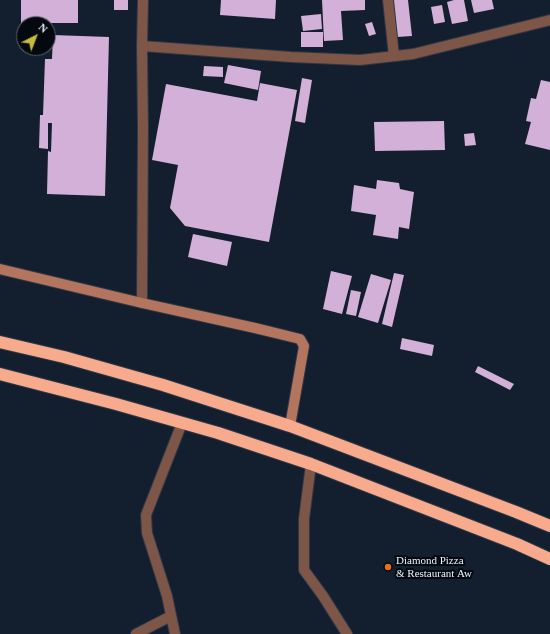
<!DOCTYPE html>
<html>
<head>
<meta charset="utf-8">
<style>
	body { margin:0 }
	#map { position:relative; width:550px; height:634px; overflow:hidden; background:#131e2f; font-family:Georgia,serif }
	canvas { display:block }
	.north { position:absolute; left:16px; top:16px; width:40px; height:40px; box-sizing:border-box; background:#04080f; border:1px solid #60666f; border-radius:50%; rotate:42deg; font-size:11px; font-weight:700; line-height:16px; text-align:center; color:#ebf3ff }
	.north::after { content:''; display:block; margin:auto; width:14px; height:18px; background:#c7bb3c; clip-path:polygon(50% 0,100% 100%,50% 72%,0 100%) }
</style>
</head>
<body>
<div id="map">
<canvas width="550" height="634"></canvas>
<div class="north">N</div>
</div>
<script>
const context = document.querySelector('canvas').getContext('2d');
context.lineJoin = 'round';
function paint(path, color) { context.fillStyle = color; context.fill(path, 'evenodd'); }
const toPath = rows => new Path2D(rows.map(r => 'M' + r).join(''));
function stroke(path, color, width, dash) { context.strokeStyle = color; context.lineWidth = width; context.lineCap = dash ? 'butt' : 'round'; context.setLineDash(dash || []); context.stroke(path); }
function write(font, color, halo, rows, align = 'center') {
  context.font = font + ' Georgia,serif'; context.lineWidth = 4; context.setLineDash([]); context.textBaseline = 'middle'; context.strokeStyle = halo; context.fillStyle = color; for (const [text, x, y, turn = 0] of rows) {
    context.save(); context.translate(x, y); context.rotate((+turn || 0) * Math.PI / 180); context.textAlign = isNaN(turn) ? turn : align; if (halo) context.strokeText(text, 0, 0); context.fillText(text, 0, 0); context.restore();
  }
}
paint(toPath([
	[21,0,78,0,78,23,21,23],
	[114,0,128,0,128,10,114,10],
	[221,0,276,0,275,19,220,15],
	[322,0,365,0,365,10,341,11,343,40,324,41],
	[393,0,408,0,412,36,397,37],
	[454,0,464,0,468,21,452,24,447,2],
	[471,0,492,0,494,9,474,13],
	[442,5,445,22,434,24,431,7],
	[321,14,322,29,303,31,301,16],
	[372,22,376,34,369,36,365,24],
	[301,32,323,32,323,47,301,47],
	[53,35,109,37,105,196,47,194,48,151,51,152,52,123,48,123,48,149,39,148,40,115,43,115,45,59,52,59],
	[228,65,261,71,258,90,224,83],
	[204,66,223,67,223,77,203,76],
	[302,78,312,80,305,123,295,121],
	[541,80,550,82,550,150,525,144,531,122,526,121,531,98,536,99],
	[260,83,297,90,269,242,185,226,170,208,178,165,152,160,166,84,257,101],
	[444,121,445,150,375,151,374,122],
	[474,133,476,145,465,146,464,134],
	[377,180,399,183,400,189,414,192,409,229,399,227,398,239,373,235,376,215,351,211,354,185,376,189],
	[193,234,232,242,227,266,188,257],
	[331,271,352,276,342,314,323,309],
	[394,273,404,275,392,327,382,324],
	[371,274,391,280,378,323,358,317],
	[351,290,361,292,356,316,346,314],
	[402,338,434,345,432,356,400,349],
	[478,366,514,384,510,390,475,372]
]), '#d3b0d7');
const street = toPath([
	[388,0,394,56],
	[142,46,291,57,360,60,413,54,550,20],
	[142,303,143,128,142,46,143,0],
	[311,464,304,519,304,570,323,596,347,634],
	[136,634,171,616],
	[175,634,167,596,147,533,146,515,182,423]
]);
const secondary = toPath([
	[0,269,142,303,255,328,300,339,304,346,290,426]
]);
const highway = toPath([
	[0,342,64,357,163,385,290,426,516,512,550,526],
	[0,374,116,404,218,433,311,464,517,544,550,559]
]);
stroke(street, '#2d3848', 12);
stroke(secondary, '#2d3848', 12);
stroke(highway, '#2d3848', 14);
stroke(street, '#7d5647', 10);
stroke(secondary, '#b3755e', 10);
stroke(highway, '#f8aa8d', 12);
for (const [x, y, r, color] of [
	[388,567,4,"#e8710a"]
]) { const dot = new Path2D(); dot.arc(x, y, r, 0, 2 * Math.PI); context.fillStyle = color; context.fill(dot); stroke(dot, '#04080f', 1.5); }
write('11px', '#ebf3ff', '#04080f', [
	["Diamond Pizza",396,561],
	["& Restaurant Aw",396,574]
], 'left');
</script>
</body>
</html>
